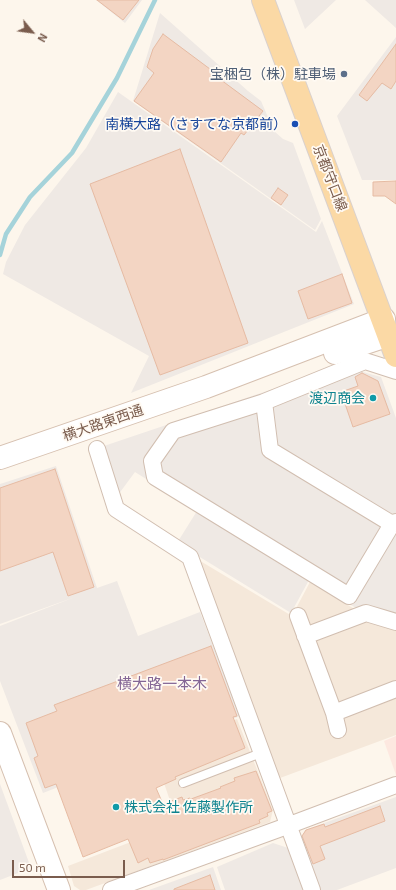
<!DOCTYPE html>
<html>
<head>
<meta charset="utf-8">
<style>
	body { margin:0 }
	#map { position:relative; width:396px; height:890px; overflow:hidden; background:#fdf6ec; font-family:"Exo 2",sans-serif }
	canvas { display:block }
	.north { position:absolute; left:12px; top:12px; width:40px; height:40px; -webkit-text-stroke:3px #fffaf3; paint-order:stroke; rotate:119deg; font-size:11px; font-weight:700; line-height:16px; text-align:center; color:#7a5c4d }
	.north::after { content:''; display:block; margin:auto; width:14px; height:18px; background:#7a5c4d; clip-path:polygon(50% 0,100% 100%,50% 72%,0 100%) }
	.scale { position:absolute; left:12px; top:860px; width:113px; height:18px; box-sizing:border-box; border:2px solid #7a5c4d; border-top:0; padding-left:5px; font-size:12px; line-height:14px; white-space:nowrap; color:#7a5c4d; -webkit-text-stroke:3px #fffaf3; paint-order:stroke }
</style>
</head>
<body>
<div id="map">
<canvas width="396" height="890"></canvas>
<div class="north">N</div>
<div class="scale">50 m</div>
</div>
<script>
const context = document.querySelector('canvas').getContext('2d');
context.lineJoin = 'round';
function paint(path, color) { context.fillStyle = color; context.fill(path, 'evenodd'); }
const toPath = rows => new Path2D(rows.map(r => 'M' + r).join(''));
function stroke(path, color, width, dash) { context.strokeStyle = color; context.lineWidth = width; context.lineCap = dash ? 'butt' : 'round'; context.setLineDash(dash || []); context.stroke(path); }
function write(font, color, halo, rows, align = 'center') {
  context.font = font + ' "Exo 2","Noto Sans JP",sans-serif'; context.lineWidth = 3.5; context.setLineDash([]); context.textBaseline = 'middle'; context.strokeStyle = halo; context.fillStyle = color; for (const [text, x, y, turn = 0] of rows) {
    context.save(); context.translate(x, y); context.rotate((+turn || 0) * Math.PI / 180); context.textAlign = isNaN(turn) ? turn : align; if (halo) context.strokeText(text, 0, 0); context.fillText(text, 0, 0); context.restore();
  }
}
paint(toPath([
	[197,559,292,616,310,582,356,610,396,619,396,735,280,778],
	[237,719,273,810,270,822,86,890,80,890,74,886,68,866,178,824,153,751]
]), '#f5e8da');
paint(toPath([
	[396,736,396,775,384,741]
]), '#fde8e0');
paint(toPath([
	[96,0,142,0,125,23],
	[294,0,336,0,305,29],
	[365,0,396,0,396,28],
	[160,13,248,91,261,101,274,131,283,139,293,143,321,219,315,230,133,101],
	[396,37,396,180,362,180,337,116],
	[118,92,316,232,322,221,354,304,131,393,149,356,3,274,6,262,25,225,86,148],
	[341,366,381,377,396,418,396,617,356,608,309,580,291,613,177,543,197,511,135,472,118,495,104,446],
	[56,466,97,588,117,581,138,636,200,612,240,716,43,793,0,681,0,626,75,597,0,624,0,484],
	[0,784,31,868,0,880],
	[396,797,396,868,337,890,319,890,300,841,305,830],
	[273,843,288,848,303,890,225,890,217,867],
	[213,867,221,890,149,890]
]), '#efe9e4');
stroke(toPath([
	[0,255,6,234,30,197,72,153,117,78,155,0]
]), '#a5d3da', 4.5);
const building = toPath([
	[97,0,139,0,123,20,97,0],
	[163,34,218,75,217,77,263,111,244,135,241,133,221,162,134,101,154,73,147,67,153,49,163,34],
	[396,44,396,81,391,89,382,83,367,101,359,95,396,44],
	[180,149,248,343,160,375,90,184,180,149],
	[396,181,396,204,385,196,373,196,373,182,396,181],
	[278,188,288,195,281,205,271,198,278,188],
	[342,274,352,303,308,319,298,291,342,274],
	[362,373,378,381,390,414,353,427,341,392,358,386,355,377,362,373],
	[55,469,94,587,68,596,53,552,0,571,0,488,55,469],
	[211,646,237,716,233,717,245,748,175,777,176,779,156,788,163,804,182,797,183,800,190,798,191,799,221,788,220,787,235,781,234,778,256,771,272,811,267,813,268,816,259,820,260,823,163,860,163,859,150,863,148,858,138,863,128,839,83,857,56,784,45,788,34,758,38,756,26,723,57,711,54,705,211,646],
	[380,806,385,821,320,846,325,859,313,864,302,836,306,830,324,824,325,827,380,806],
	[210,875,215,890,174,890,174,889,210,875]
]);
paint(building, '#f3d5c3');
stroke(building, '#e6bba3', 1);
const lane = toPath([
	[183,783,261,753]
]);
const street = toPath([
	[264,402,173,431,152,461,155,477,349,596,392,524,396,522],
	[97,449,116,509,190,557,312,890],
	[392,524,270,450,264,402,365,361,396,371],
	[298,616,334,713,338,730],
	[305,636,366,613,396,622],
	[334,713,396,689],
	[111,890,287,826,396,785]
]);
const secondary = toPath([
	[335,353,389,335],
	[0,458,206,387,384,319],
	[0,733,59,890]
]);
const primary = toPath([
	[263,0,396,356]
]);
stroke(lane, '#d1beb0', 10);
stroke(street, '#d1beb0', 18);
stroke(secondary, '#d6c0b0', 24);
stroke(primary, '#dad1cd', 24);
stroke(lane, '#fff', 8);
stroke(street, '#fff', 16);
stroke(secondary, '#fff', 22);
stroke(primary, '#fbd9a5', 22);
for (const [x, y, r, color] of [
	[344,74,4,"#5c6f8a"],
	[295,124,4,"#1a4fb4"],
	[373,398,4,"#0f9aa8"],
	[116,807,4,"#0f9aa8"]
]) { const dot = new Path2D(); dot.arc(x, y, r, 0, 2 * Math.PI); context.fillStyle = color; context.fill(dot); stroke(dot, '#fffaf3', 1.5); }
write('14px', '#4e5e75', '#fffaf3', [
	["宝梱包（株）駐車場",336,74]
], 'right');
write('14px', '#164399', '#fffaf3', [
	["南横大路（さすてな京都前）",287,124]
], 'right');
write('14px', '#7a5c4d', '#fffaf3', [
	["京都守口線",330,178,69],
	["横大路東西通",103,423,-19]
]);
write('14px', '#0d838f', '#fffaf3', [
	["渡辺商会",365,398],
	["株式会社 佐藤製作所",124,807,"left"]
], 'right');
write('15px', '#846695', '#fffaf3', [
	["横大路一本木",162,684]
]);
</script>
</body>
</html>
